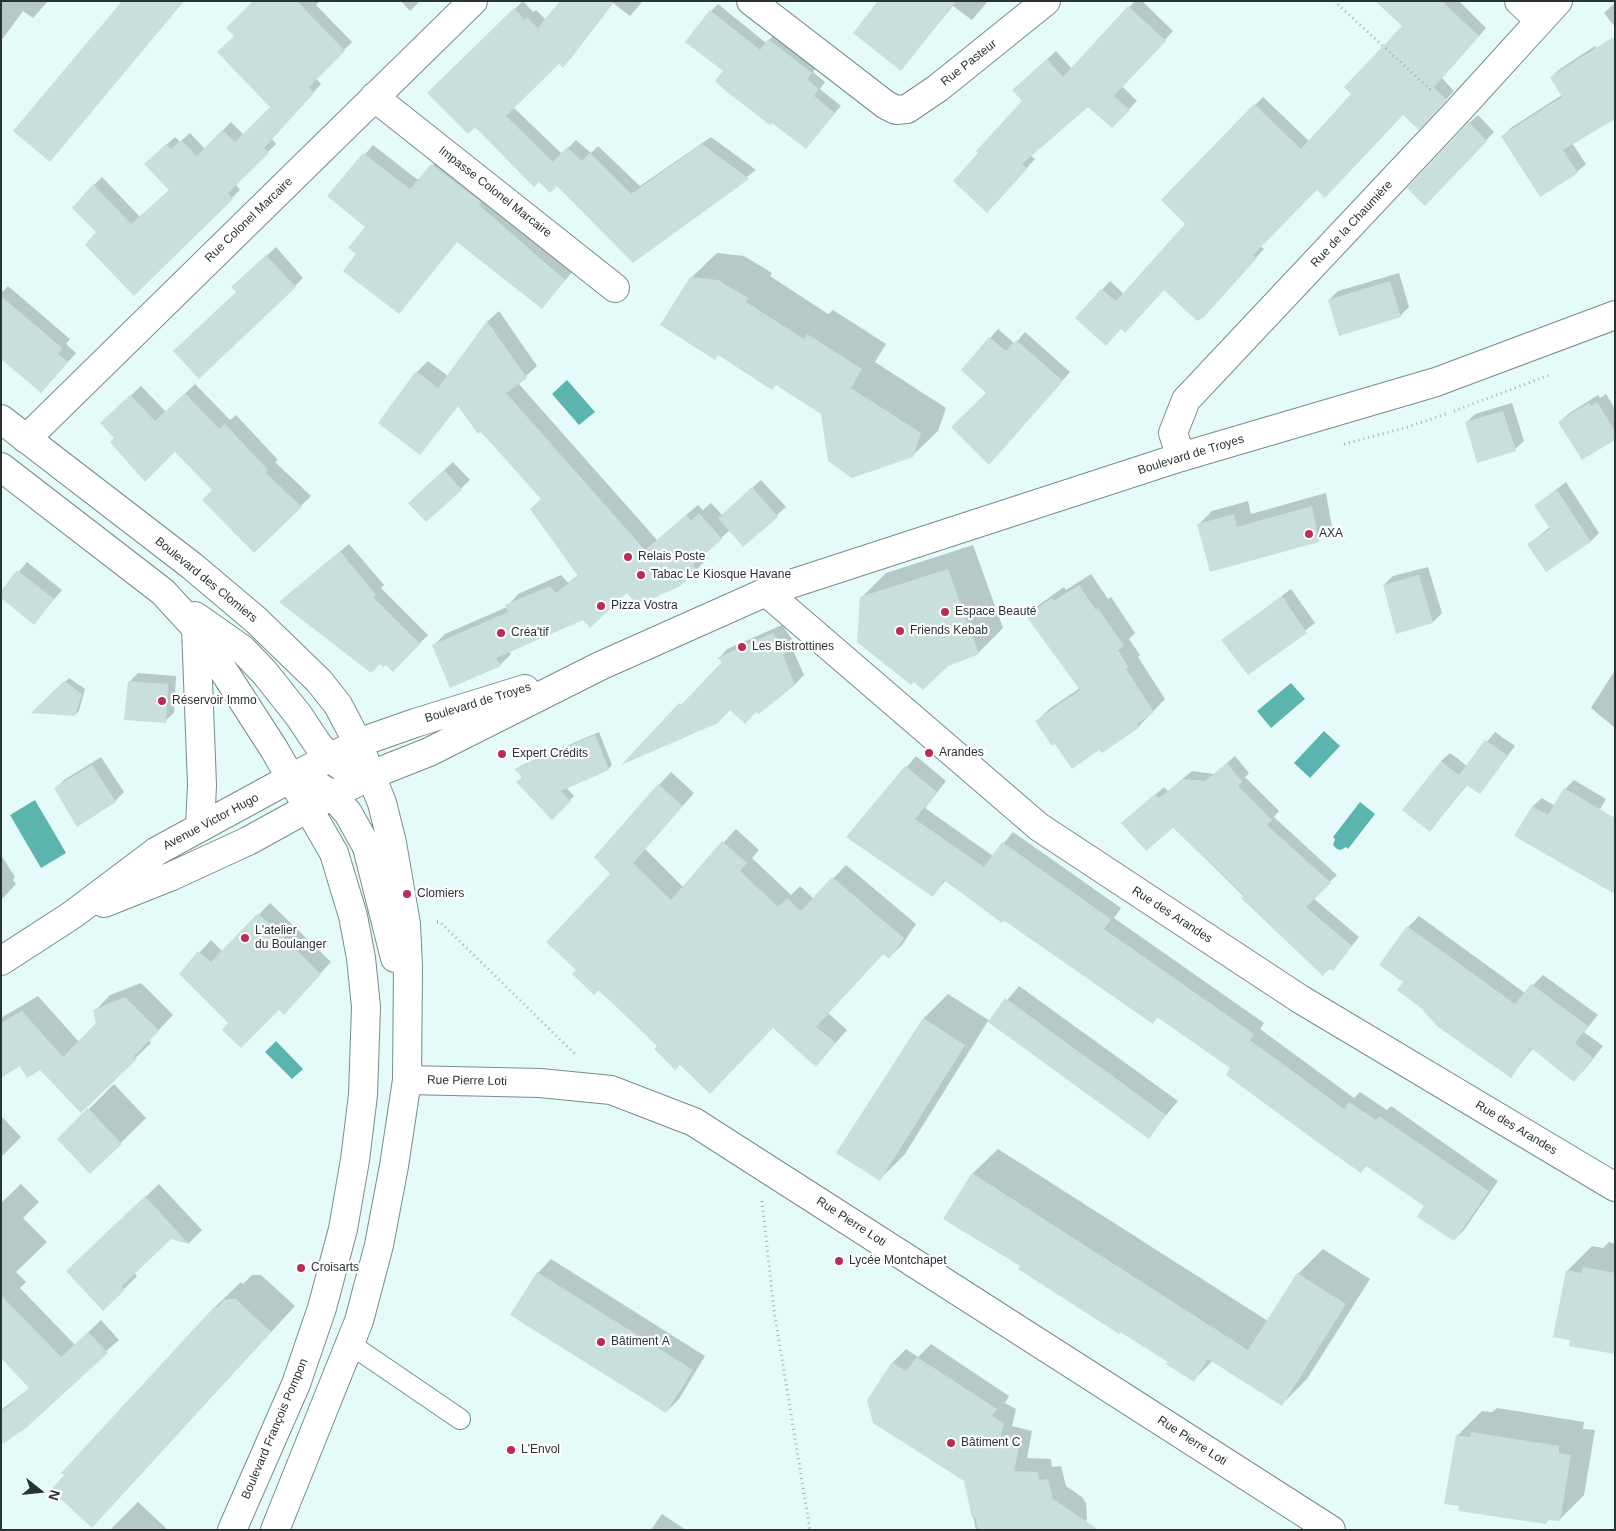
<!DOCTYPE html>
<html>
<head>
<meta charset="utf-8">
<style>
	body { margin:0 }
	#map { position:relative; width:1616px; height:1531px; overflow:hidden; background:#e4fbf9; font-family:Arial,sans-serif }
	canvas { display:block }
	.frame { position:absolute; inset:0; border:2px solid #2a3333; pointer-events:none }
	.north { position:absolute; left:15px; top:1466px; width:50px; height:50px; -webkit-text-stroke:4px #fff; paint-order:stroke; rotate:106deg; font-size:14px; font-weight:700; line-height:20px; text-align:center; color:#2a3333 }
	.north::after { content:''; display:block; margin:auto; width:18px; height:22px; background:#2a3333; clip-path:polygon(50% 0,100% 100%,50% 72%,0 100%) }
</style>
</head>
<body>
<div id="map">
<canvas width="1616" height="1531"></canvas>
<div class="frame"></div>
<div class="north">N</div>
</div>
<script>
const context = document.querySelector('canvas').getContext('2d');
context.lineJoin = 'round';
function paint(path, color) { context.fillStyle = color; context.fill(path, 'evenodd'); }
const toPath = rows => new Path2D(rows.map(r => 'M' + r).join(''));
function stroke(path, color, width, dash) { context.strokeStyle = color; context.lineWidth = width; context.lineCap = dash ? 'butt' : 'round'; context.setLineDash(dash || []); context.stroke(path); }
function write(font, color, halo, rows, align = 'center') {
  context.font = font + ' Arial,sans-serif'; context.lineWidth = 4.5; context.setLineDash([]); context.textBaseline = 'middle'; context.strokeStyle = halo; context.fillStyle = color; for (const [text, x, y, turn = 0] of rows) {
    context.save(); context.translate(x, y); context.rotate((+turn || 0) * Math.PI / 180); context.textAlign = isNaN(turn) ? turn : align; if (halo) context.strokeText(text, 0, 0); context.fillText(text, 0, 0); context.restore();
  }
}
paint(toPath([
	[567,380,595,412,579,425,552,394],
	[1291,683,1305,699,1271,728,1257,711],
	[1324,731,1340,746,1310,778,1294,763],
	[35,800,66,853,41,868,10,815],
	[1360,802,1375,814,1348,849,1346,847,1341,850,1337,849,1333,845,1335,839,1333,837],
	[276,1041,303,1069,292,1079,265,1052]
]), '#5bb4ae');
paint(toPath([
	[1,1,48,1,33,18,23,11,1,41],
	[123,1,184,1,50,160],
	[254,1,320,1,316,5,352,42,316,78,321,84,272,139,276,144,235,184,240,190,134,294,97,232,94,185,102,177,140,217,170,190,154,156,175,137,180,142,190,133,205,149,231,122,244,135,272,107,235,36],
	[401,1,420,1,410,11],
	[523,1,533,12,536,10,546,20,561,1,643,1,630,16,613,3,571,58,563,66,559,63,513,107,562,154,576,140,591,153,598,146,640,186,711,137,756,170,633,261,557,184,429,93],
	[906,1,988,1,972,20,953,6,901,69],
	[1135,1,1142,1,1173,31,1122,86,1137,101,1112,126,1088,105,1030,155,1035,159,996,202,1024,101,1013,90,1056,51,1072,69],
	[1377,1,1459,1,1486,28,1442,78,1454,91,1427,120,1403,114,1317,189,1260,246,1264,249,1211,308,1164,289,1121,328,1077,318,1110,281,1124,294,1187,224,1162,200,1263,97,1309,141,1353,94,1404,26],
	[1615,3,1615,27,1604,13],
	[718,4,766,43,776,33,818,65,813,72,825,82,820,89,841,106,806,147,725,71,711,11],
	[1595,46,1615,77,1572,143,1586,164,1577,172,1503,136,1512,127,1562,95,1551,77,1560,69],
	[1478,115,1494,132,1425,204,1469,123],
	[373,145,418,180,441,156,573,271,542,307,457,241,399,313,358,254,367,227,329,196],
	[276,247,303,278,295,286,237,292,241,279],
	[717,253,744,256,772,273,770,276,828,314,833,310,886,344,875,362,946,408,938,431,912,456,822,413,776,384,719,354,715,359,691,278],
	[1399,273,1409,307,1400,316,1329,300,1338,291],
	[8,286,70,339,66,344,76,353,41,392,1,358,1,293],
	[499,311,537,366,518,383,657,540,698,505,703,510,711,503,722,515,761,480,786,507,743,545,730,530,704,553,708,558,697,569,628,591,584,619,509,651,511,654,500,665,434,645,445,634,507,607,518,594,561,575,568,583,578,575,543,499,459,405,420,453,417,372,428,361,448,376,488,321],
	[998,329,1015,344,1025,332,1070,372,997,455,987,393,962,370],
	[195,384,230,420,236,415,278,460,275,462,311,496,254,551,213,490,175,450,116,437,112,413,141,386,166,412],
	[1606,394,1615,409,1615,439,1560,422,1568,414,1598,395,1600,398],
	[1512,403,1524,441,1515,449,1466,423,1475,414],
	[453,462,470,480,426,521,418,494],
	[1566,482,1599,533,1591,541,1546,571,1529,544,1550,527,1536,505],
	[1326,493,1332,527,1318,541,1198,525,1212,511,1248,501,1251,514],
	[349,544,384,585,381,588,428,635,393,670,289,594],
	[973,545,1003,628,978,653,861,598,886,573],
	[27,562,62,590,34,623,1,593],
	[1428,567,1442,613,1433,622,1384,585,1393,576],
	[1091,574,1108,599,1111,597,1135,633,1129,639,1140,655,1138,657,1165,699,1139,726,1099,749,1055,742,1037,721,1049,709,1080,688,1028,616,1040,604,1064,587,1066,590],
	[1291,589,1315,623,1248,674,1223,640],
	[782,625,795,643,791,646,804,675,795,684,759,713,756,710,730,709,626,761,724,662,719,658,727,649],
	[1615,670,1615,728,1591,708],
	[138,673,176,676,174,713,165,721,129,682],
	[69,678,85,689,79,711,75,715,34,712],
	[599,732,612,765,608,769,566,787,574,796,552,818,516,769,520,766],
	[1495,732,1515,746,1479,793,1468,784,1430,830,1441,761,1450,753,1467,766],
	[916,756,946,781,925,808,993,856,1013,832,1121,908,1114,918,1264,1023,1260,1029,1354,1098,1360,1092,1387,1110,1391,1106,1498,1181,1464,1230,1454,1240,1425,1206,1367,1165,1361,1171,1232,1068,1159,1016,1152,1023,946,880,933,895,848,837],
	[1235,756,1249,773,1245,777,1279,811,1274,817,1337,875,1313,898,1359,937,1340,961,1323,974,1173,827,1123,823,1164,787,1168,791,1192,771,1214,774],
	[101,757,124,792,115,801,56,789,64,780],
	[671,772,694,793,645,849,683,887,736,829,759,850,752,858,791,895,800,886,814,899,846,865,916,924,902,945,889,957,884,953,828,1013,847,1030,816,1065,774,1026,659,1046,577,970,612,874,659,785],
	[1574,780,1606,799,1573,854,1516,835,1533,806,1542,798,1555,806,1565,789],
	[1,855,15,877,13,880,16,884,1,900],
	[270,903,331,962,295,1001,230,1023,180,974,211,940,223,952],
	[1419,916,1525,993,1543,975,1598,1015,1584,1032,1603,1046,1585,1069,1574,1080,1533,1048,1511,1076,1405,982,1408,927],
	[141,983,173,1015,149,1040,151,1043,81,1111,40,1068,20,1064,1,1073,1,1018,38,996,79,1042,97,1023,95,1011,110,995],
	[1019,986,1178,1101,1148,1137,988,1021,905,1154,880,1179,924,1018,948,994,990,1021],
	[114,1084,146,1118,90,1173,59,1139],
	[1,1116,21,1137,1,1157],
	[998,1149,1268,1321,1298,1274,1323,1249,1370,1279,1307,1379,1282,1404,1213,1360,1194,1380,1170,1361,945,1218,973,1173],
	[21,1184,39,1202,23,1218,47,1242,16,1272,26,1282,20,1288,75,1345,101,1320,119,1340,1,1443,1,1410,31,1387,1,1357,1,1203],
	[159,1184,202,1230,189,1243,170,1238,134,1273,137,1276,124,1289,81,1258],
	[1609,1242,1615,1244,1615,1353,1567,1271,1592,1246,1603,1248],
	[551,1259,705,1356,679,1399,666,1412,538,1273],
	[252,1275,261,1275,295,1306,116,1501,63,1473,216,1306,241,1282,243,1284],
	[931,1344,1009,1396,1005,1403,1016,1409,1012,1426,1032,1431,1027,1458,1051,1459,1052,1467,1061,1466,1066,1486,1082,1497,1086,1503,1087,1519,1079,1530,976,1530,966,1481,869,1400,893,1362,906,1349,918,1357],
	[1497,1408,1584,1422,1583,1429,1595,1430,1584,1495,1559,1520,1549,1519,1546,1523,1460,1505,1457,1436,1482,1411,1492,1412],
	[138,1502,168,1530,110,1530],
	[662,1514,686,1530,651,1530]
]), '#0003');
paint(toPath([
	[122,1,184,1,50,162,13,131],
	[253,1,297,1,345,51,309,87,314,93,264,148,269,153,228,193,233,199,134,296,85,245,96,232,72,208,93,184,131,224,169,190,144,164,166,144,171,149,181,140,197,156,222,130,235,142,270,107,217,52,234,36,226,28],
	[560,1,614,1,563,68,559,64,506,116,553,162,567,147,582,161,590,153,631,194,702,144,749,179,633,263,557,186,550,193,539,182,534,187,475,127,468,134,427,93,514,8,525,20,527,17,538,28],
	[878,1,956,1,901,71,853,33],
	[1375,1,1442,1,1479,36,1434,87,1447,100,1419,130,1403,115,1325,198,1317,190,1253,255,1257,258,1203,318,1197,321,1164,290,1125,333,1121,329,1106,346,1075,318,1101,289,1116,301,1185,224,1161,200,1254,104,1301,149,1351,94,1344,87,1402,26],
	[1128,6,1166,41,1114,96,1130,110,1112,128,1088,107,1022,164,1027,169,987,213,953,181,978,153,976,151,1022,101,1012,90,1047,59,1063,77],
	[710,10,760,50,768,39,812,73,807,79,819,89,814,96,835,113,806,149,772,123,770,125,727,92,715,81,723,71,685,42],
	[1615,36,1615,119,1563,150,1578,173,1540,197,1501,136,1562,97,1550,77],
	[1469,122,1487,141,1425,206,1407,188],
	[363,153,410,189,431,164,481,202,479,205,565,280,542,309,457,242,399,314,343,271,356,254,348,248,365,227,327,196],
	[266,255,296,287,199,379,173,351,236,292,231,287],
	[690,277,718,280,748,298,746,302,804,339,807,334,862,369,851,388,921,433,913,457,852,478,828,461,821,414,776,385,772,390,718,355,715,360,660,325],
	[1390,281,1401,317,1339,336,1328,300],
	[1,296,62,348,58,354,68,362,41,393,1,359],
	[487,321,527,378,506,393,645,550,686,515,691,521,699,513,722,539,693,565,698,570,680,586,638,605,627,593,590,628,583,620,496,658,501,666,450,688,432,645,508,612,505,605,550,586,556,593,578,576,530,509,541,499,481,432,478,434,458,406,420,455,378,423,416,371,438,388],
	[989,337,1006,351,1016,340,1063,381,989,465,951,427,986,393,961,370],
	[185,393,219,429,225,424,268,470,266,473,302,507,254,553,202,500,212,490,175,452,145,482,110,442,114,438,100,423,130,395,155,421],
	[1597,402,1615,431,1615,440,1582,460,1558,422,1589,403,1591,406],
	[1503,411,1516,451,1477,463,1465,422],
	[444,470,462,490,426,522,408,503],
	[752,487,778,517,743,547,718,518],
	[1557,490,1591,542,1546,572,1527,544,1550,529,1534,505],
	[1312,506,1319,542,1210,572,1197,524,1234,514,1237,527],
	[340,551,376,595,373,597,420,644,393,672,386,665,383,667,380,664,371,673,279,602],
	[948,569,979,654,948,666,923,690,914,682,911,685,857,642,860,597],
	[17,570,54,599,34,625,1,598,1,591],
	[1419,575,1433,623,1396,634,1383,585],
	[1079,585,1096,610,1098,608,1124,646,1118,650,1129,668,1126,669,1154,712,1137,724,1140,727,1102,753,1099,750,1072,769,1055,744,1052,746,1035,721,1080,690,1026,616,1052,598,1054,601],
	[1282,596,1307,633,1248,675,1221,640],
	[773,633,787,652,783,655,795,685,759,714,756,712,745,724,730,710,718,723,621,765,679,703,681,705,722,662,717,658],
	[64,681,82,694,75,716,31,713],
	[128,681,168,684,166,723,124,720],
	[595,735,609,770,561,791,571,801,552,820,516,782,522,777,514,769],
	[1485,740,1508,756,1480,794,1466,785,1430,832,1402,810,1441,761,1459,775],
	[1227,763,1242,782,1238,786,1272,820,1267,825,1331,883,1306,907,1352,946,1333,971,1329,968,1323,976,1241,898,1244,895,1173,828,1146,851,1121,823,1155,794,1159,798,1183,779,1205,781],
	[92,765,116,802,77,827,54,788],
	[905,766,937,792,915,819,984,867,1002,842,1111,919,1104,929,1254,1034,1250,1040,1344,1109,1349,1102,1376,1120,1379,1116,1489,1191,1454,1241,1417,1217,1424,1206,1366,1166,1361,1173,1320,1144,1226,1075,1230,1068,1157,1017,1153,1024,1004,920,1002,923,944,880,933,897,846,837],
	[658,784,683,806,633,863,671,900,722,841,747,863,740,871,778,907,787,898,801,911,832,877,904,938,889,959,883,954,816,1027,836,1043,816,1067,773,1028,710,1094,680,1065,675,1070,654,1049,657,1046,599,990,594,995,572,974,576,970,546,942,610,874,594,857],
	[1564,788,1615,818,1615,894,1514,836,1532,806,1548,815],
	[258,913,321,974,284,1015,279,1010,241,1048,222,1030,228,1023,179,974,198,951,211,962],
	[1407,926,1515,1004,1531,984,1588,1026,1575,1043,1593,1058,1574,1082,1531,1048,1511,1078,1438,1027,1421,1008,1397,990,1403,982,1379,965],
	[125,997,159,1031,134,1056,137,1059,81,1113,40,1070,27,1078,20,1066,1,1078,1,1023,22,1011,63,1057,96,1023,93,1010],
	[1005,998,1166,1115,1149,1139,988,1022],
	[923,1018,965,1045,880,1181,836,1153],
	[88,1108,122,1144,90,1174,57,1139],
	[972,1173,1248,1350,1297,1273,1346,1304,1282,1406,1208,1359,1194,1382,1166,1364,1168,1362,1120,1332,1119,1334,1018,1269,1020,1266,943,1219],
	[145,1196,189,1244,171,1239,121,1287,125,1290,103,1311,66,1271],
	[1583,1267,1615,1273,1615,1354,1569,1346,1570,1340,1553,1337,1566,1270,1581,1273],
	[537,1272,693,1370,666,1413,510,1315],
	[1,1295,61,1357,88,1332,108,1353,26,1428,1,1445,1,1412,29,1388,1,1358],
	[225,1299,236,1299,271,1332,92,1528,51,1490,64,1475,61,1473,215,1306,217,1308],
	[917,1357,997,1409,992,1416,1004,1423,1000,1439,1020,1444,1014,1471,1038,1472,1039,1480,1048,1479,1053,1499,1099,1530,978,1530,975,1517,972,1518,964,1481,873,1423,867,1400,892,1362,906,1371],
	[1471,1432,1559,1446,1559,1453,1571,1455,1560,1521,1547,1520,1546,1524,1458,1511,1459,1506,1444,1504,1456,1435,1470,1437]
]), '#c8dfdd');
const service = toPath([
	[350,1344,460,1419]
]);
const minor = toPath([
	[751,1,886,105,896,110,907,109,938,88,1046,1],
	[1519,1,1539,20],
	[374,97,615,288],
	[26,439,473,1],
	[1181,457,1173,433,1186,400,1456,113,1558,1],
	[766,592,1039,827,1300,999,1615,1187],
	[407,1080,540,1083,611,1090,694,1122,1331,1530]
]);
const secondary = toPath([
	[196,628,202,785,200,827],
	[104,903,172,876,248,841,308,808],
	[1,961,72,915,157,851,291,778]
]);
const primary = toPath([
	[1,419,192,566,256,620,319,681,338,705,358,743,382,803,392,843,406,924,408,967,407,1080,394,1166,379,1245,359,1321,275,1530],
	[1,467,163,592,196,628,274,749,334,853,353,916,361,958,366,1007,363,1095,355,1160,343,1229,322,1308,296,1384,232,1530],
	[195,616,242,649,265,673,299,716,319,746,330,758,344,768],
	[291,778,358,743,415,723,525,689],
	[318,786,332,795,348,813,367,847,395,958],
	[308,808,371,775,429,752,600,666,766,592,1181,457,1436,382,1615,315]
]);
stroke(service, '#778d8b', 22);
stroke(minor, '#778d8b', 30);
stroke(secondary, '#778d8b', 30);
stroke(primary, '#778d8b', 30);
stroke(toPath([
	[1334,1,1433,92],
	[1454,411,1552,374],
	[1344,444,1408,427,1446,414],
	[437,922,440,922,577,1056],
	[762,1201,774,1310,810,1530]
]), '#a0b2b1', 3, [1, 4]);
stroke(service, '#fff', 20);
stroke(minor, '#fff', 28);
stroke(secondary, '#fff', 28);
stroke(primary, '#fff', 28);
for (const [x, y, r, color] of [
	[1309,534,5,"#bb2b54"],
	[628,557,5,"#bb2b54"],
	[641,575,5,"#bb2b54"],
	[601,606,5,"#bb2b54"],
	[945,612,5,"#bb2b54"],
	[900,631,5,"#bb2b54"],
	[501,633,5,"#bb2b54"],
	[742,647,5,"#bb2b54"],
	[162,701,5,"#bb2b54"],
	[929,753,5,"#bb2b54"],
	[502,754,5,"#bb2b54"],
	[407,894,5,"#bb2b54"],
	[245,938,5,"#bb2b54"],
	[839,1261,5,"#bb2b54"],
	[301,1268,5,"#bb2b54"],
	[601,1342,5,"#bb2b54"],
	[951,1443,5,"#bb2b54"],
	[511,1450,5,"#bb2b54"]
]) { const dot = new Path2D(); dot.arc(x, y, r, 0, 2 * Math.PI); context.fillStyle = color; context.fill(dot); stroke(dot, '#fff', 2); }
write('12px', '#2a3333', '#fff', [
	["Rue Pasteur",969,63,-38],
	["Impasse Colonel Marcaire",495,192,38],
	["Rue Colonel Marcaire",249,220,-44],
	["Rue de la Chaumière",1352,224,-47],
	["Boulevard de Troyes",1191,455,-17],
	["Boulevard des Clomiers",206,580,39],
	["Boulevard de Troyes",478,703,-17],
	["Avenue Victor Hugo",211,822,-28],
	["Rue des Arandes",1172,915,33],
	["Rue Pierre Loti",467,1081,1],
	["Rue des Arandes",1516,1128,31],
	["Rue Pierre Loti",851,1222,33],
	["Boulevard François Pompon",275,1429,-67],
	["Rue Pierre Loti",1192,1441,33]
]);
write('12px', '#2a3333', '#fff', [
	["AXA",1319,534],
	["Relais Poste",638,557],
	["Tabac Le Kiosque Havane",651,575],
	["Pizza Vostra",611,606],
	["Espace Beauté",955,612],
	["Friends Kebab",910,631],
	["Créa'tif",511,633],
	["Les Bistrottines",752,647],
	["Réservoir Immo",172,701],
	["Arandes",939,753],
	["Expert Crédits",512,754],
	["Clomiers",417,894],
	["L'atelier",255,931],
	["du Boulanger",255,945],
	["Lycée Montchapet",849,1261],
	["Croisarts",311,1268],
	["Bâtiment A",611,1342],
	["Bâtiment C",961,1443],
	["L'Envol",521,1450]
], 'left');
</script>
</body>
</html>
